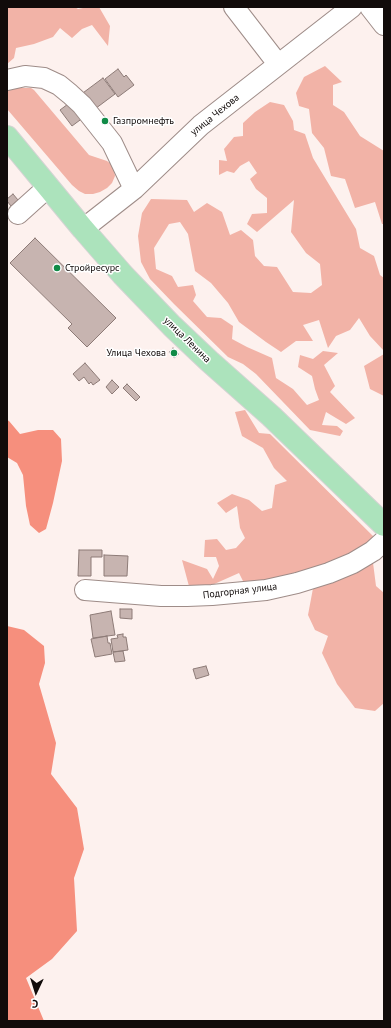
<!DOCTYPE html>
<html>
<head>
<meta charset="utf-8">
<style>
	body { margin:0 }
	#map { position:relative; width:391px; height:1028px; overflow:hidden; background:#fdf1ee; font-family:"PT Sans",sans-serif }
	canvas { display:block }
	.frame { position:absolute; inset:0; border:8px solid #110b0a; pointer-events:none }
	.north { position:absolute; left:16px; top:972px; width:40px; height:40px; -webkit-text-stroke:3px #fff; paint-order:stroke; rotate:184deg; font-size:11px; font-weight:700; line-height:16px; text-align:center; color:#110b0a }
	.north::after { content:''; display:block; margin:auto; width:14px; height:18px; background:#110b0a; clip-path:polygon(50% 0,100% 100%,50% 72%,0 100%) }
</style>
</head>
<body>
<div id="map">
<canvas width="391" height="1028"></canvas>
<div class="frame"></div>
<div class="north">С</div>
</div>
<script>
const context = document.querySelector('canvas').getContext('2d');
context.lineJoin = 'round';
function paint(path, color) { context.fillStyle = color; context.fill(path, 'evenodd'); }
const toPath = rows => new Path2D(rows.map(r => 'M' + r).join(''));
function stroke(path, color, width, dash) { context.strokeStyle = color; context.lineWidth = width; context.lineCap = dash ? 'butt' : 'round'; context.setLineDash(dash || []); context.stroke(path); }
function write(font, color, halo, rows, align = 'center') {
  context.font = font + ' "PT Sans",sans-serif'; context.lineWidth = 3; context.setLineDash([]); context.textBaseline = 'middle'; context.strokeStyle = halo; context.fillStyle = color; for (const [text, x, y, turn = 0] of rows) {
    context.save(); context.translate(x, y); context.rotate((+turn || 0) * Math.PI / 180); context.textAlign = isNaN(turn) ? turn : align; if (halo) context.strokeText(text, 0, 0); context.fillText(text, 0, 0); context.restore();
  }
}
paint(toPath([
	[7,7,75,7,78,9,88,7,99,7,110,26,108,46,92,25,82,29,72,38,60,28,53,37,34,44,16,48,14,58,7,64],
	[325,66,342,82,333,85,333,105,344,112,360,136,384,151,384,224,382,224,375,202,355,208,345,179,331,176,324,148,312,133,309,109,299,106,296,93,304,77],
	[14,88,31,88,34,90,89,155,107,161,111,164,114,169,115,176,112,183,107,188,100,192,93,194,85,194,79,191,72,185,7,109,7,90],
	[270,102,284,105,293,121,294,130,305,134,313,158,356,229,360,248,374,256,380,275,384,278,384,351,370,336,359,318,350,330,336,336,328,348,319,320,303,325,313,341,296,341,281,352,266,342,239,322,228,303,211,283,195,271,188,234,180,222,169,224,154,248,156,269,172,276,178,287,193,285,196,295,193,301,207,317,221,318,233,326,232,339,247,347,272,358,276,378,293,389,307,405,319,400,315,389,312,376,298,367,300,355,313,359,323,351,338,353,324,365,335,386,330,392,355,418,346,424,326,412,322,425,337,426,343,431,340,436,310,430,256,374,243,364,228,357,174,304,150,279,141,262,138,236,142,213,151,199,187,200,194,212,207,203,222,212,230,235,241,230,253,240,255,256,264,266,277,267,293,292,311,293,322,285,320,264,306,253,291,232,294,200,257,232,247,224,252,214,267,213,267,198,256,189,250,179,257,173,249,161,240,166,234,173,227,171,219,175,219,160,227,161,224,149,234,137,243,136,243,123,255,112],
	[384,354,384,396,370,389,364,366],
	[245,410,259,433,270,434,376,539,344,561,299,574,245,585,239,573,212,585,190,590,182,560,207,569,213,579,219,566,216,557,204,557,205,540,217,539,226,550,236,548,245,538,240,528,237,506,226,513,217,503,232,494,249,500,262,511,272,508,275,485,287,481,274,468,263,448,242,436,235,412],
	[372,555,376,586,384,593,384,703,375,711,355,708,337,684,322,653,328,636,315,630,308,615,314,583]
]), '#f2b3a7');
paint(toPath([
	[7,420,9,421,20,434,38,430,53,430,61,439,62,461,53,503,46,529,39,533,30,525,26,506,23,475,17,463,7,457],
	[7,626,24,630,44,646,45,663,39,684,56,743,51,774,77,808,84,849,74,878,77,931,52,959,26,978,44,1021,7,1021]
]), '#f68f7d');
const building = toPath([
	[118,69,124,77,126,75,134,85,118,97,105,79,118,69],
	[103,78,115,94,72,126,60,110,103,78],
	[13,194,18,200,11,206,7,201,7,199,13,194],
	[35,238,116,318,87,347,68,328,72,324,10,263,35,238],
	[173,348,179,354,174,358,169,352,173,348],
	[85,363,100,380,93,385,91,382,89,384,84,377,79,381,73,374,85,363],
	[112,380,119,387,112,394,106,387,112,380],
	[127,384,140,397,136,401,123,388,127,384],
	[79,550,102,550,102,557,91,557,91,576,78,576,79,550],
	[104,555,128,556,127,576,104,576,104,555],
	[120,609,132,609,132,619,120,618,120,609],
	[111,611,115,635,93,638,90,615,111,611],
	[123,634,123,637,126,637,128,650,113,652,111,639,118,638,117,635,123,634],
	[107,636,108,643,110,643,112,654,95,657,91,639,107,636],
	[123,651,125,661,115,662,113,652,123,651],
	[206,666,209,675,196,679,193,669,206,666]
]);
paint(building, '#c7b4b0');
stroke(building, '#8d7b77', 1);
const minor = toPath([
	[234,7,278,64],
	[370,7,384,25],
	[7,80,25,76,44,78,59,85,70,94,82,105,112,143,134,189],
	[18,214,48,187],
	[83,229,134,189,201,125,352,7],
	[85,590,161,596,187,596,212,595,266,590,297,583,329,573,353,563,373,551,384,541]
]);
const major = toPath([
	[7,137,83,229,123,275,172,326,209,361,271,416,384,525]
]);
stroke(minor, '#9e8c88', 22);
stroke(major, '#d4d3d3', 24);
stroke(minor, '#fff', 20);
stroke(major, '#ace3bc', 22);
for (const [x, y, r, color] of [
	[105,121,4,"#108b47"],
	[57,268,4,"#108b47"],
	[174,353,4,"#108b47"]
]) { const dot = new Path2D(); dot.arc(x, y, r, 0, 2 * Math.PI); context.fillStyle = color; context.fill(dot); stroke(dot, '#fff', 1.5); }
write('10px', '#110b0a', '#fff', [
	["улица Чехова",215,115,-39],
	["улица Ленина",187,340,44],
	["Подгорная улица",240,591,-7]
]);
write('10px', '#110b0a', '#fff', [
	["Газпромнефть",113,121],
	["Стройресурс",65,268],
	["Улица Чехова",166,353,"right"]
], 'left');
</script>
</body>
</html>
